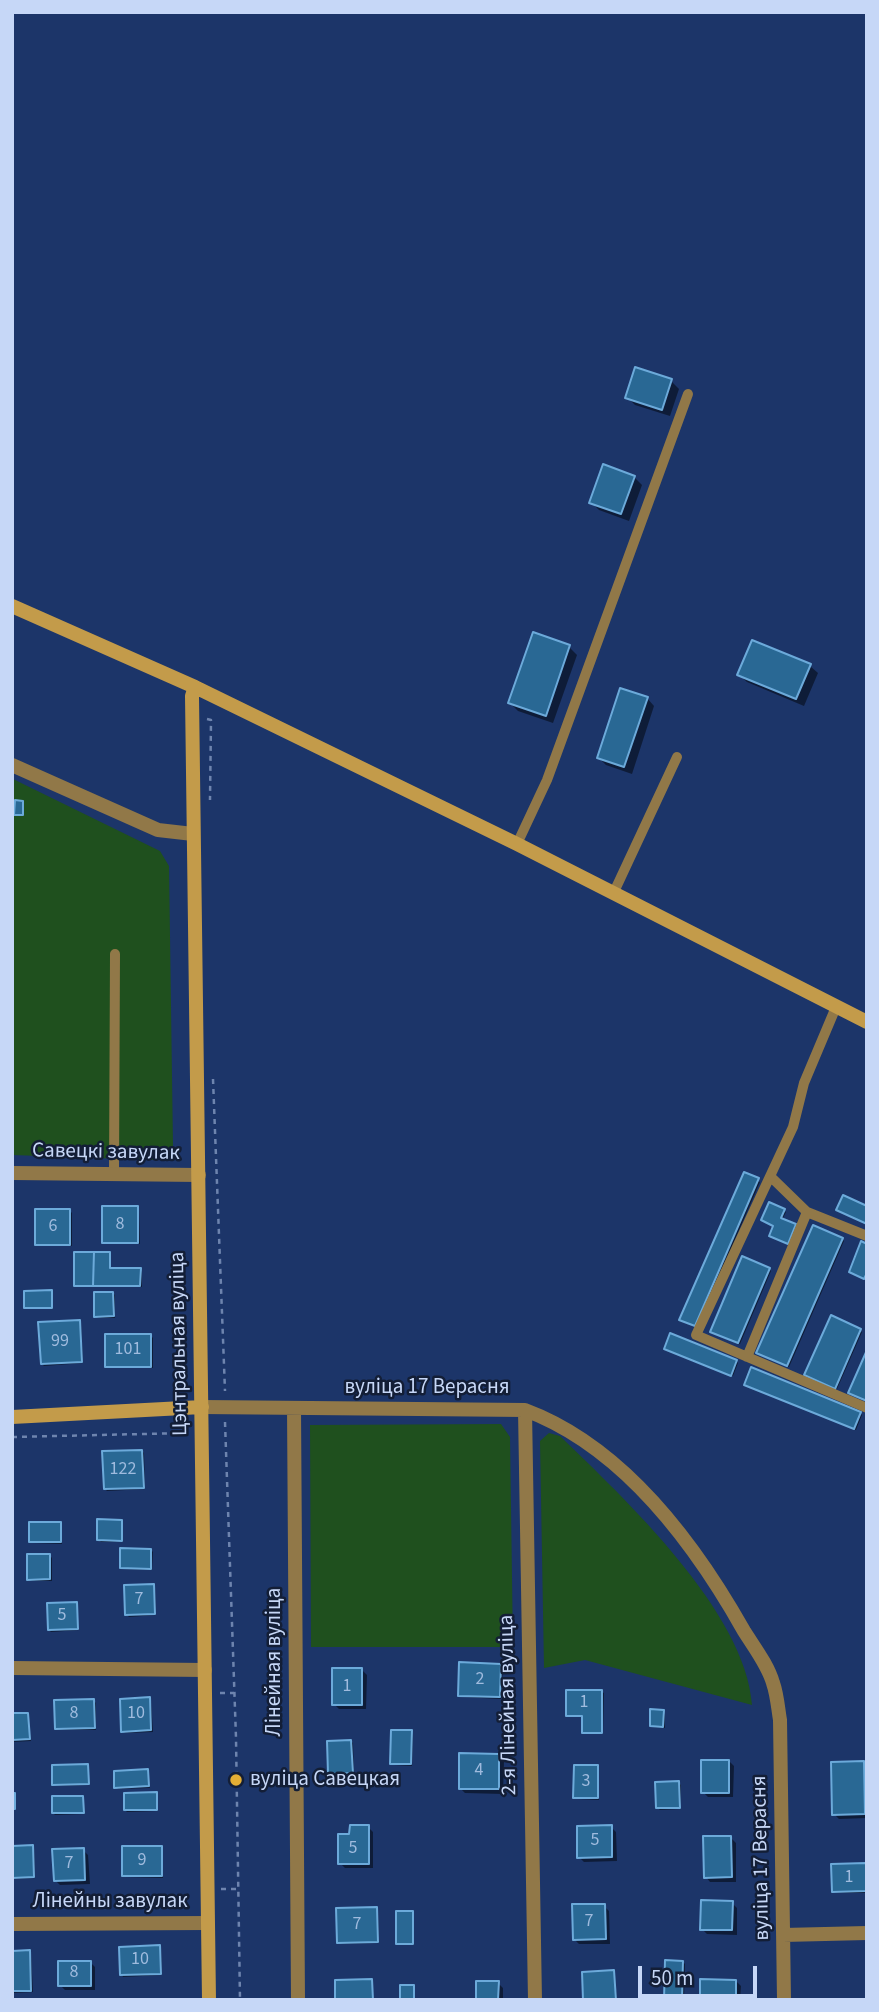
<!DOCTYPE html>
<html>
<head>
<meta charset="utf-8">
<style>
	body { margin:0 }
	#map { position:relative; width:879px; height:2012px; overflow:hidden; background:#1c3569; font-family:"Source Sans 3",sans-serif }
	canvas { display:block }
	.frame { position:absolute; inset:0; border:14px solid #c6d7f7; pointer-events:none }
	.scale { position:absolute; left:638px; top:1966px; width:119px; height:32px; box-sizing:border-box; border:4px solid #c6d7f7; border-top:0; padding-left:9px; font-size:21px; line-height:24px; white-space:nowrap; color:#c6d7f7; -webkit-text-stroke:5px #131e36; paint-order:stroke }
</style>
</head>
<body>
<div id="map">
<canvas width="879" height="2012"></canvas>
<div class="frame"></div>
<div class="scale">50 m</div>
</div>
<script>
const c = document.querySelector('canvas').getContext('2d');
c.lineJoin = 'round';
function fillPath(path, color) {
  c.fillStyle = color;
  c.fill(path, 'evenodd');
}
function stroke(path, color, width, dash) {
  c.strokeStyle = color;
  c.lineWidth = width;
  c.lineCap = dash ? 'butt' : 'round';
  c.setLineDash(dash || []);
  c.stroke(path);
}
function label(font, color, halo, rows, align = 'center') {
  c.font = font + ' "Source Sans 3",sans-serif';
  c.lineWidth = 5;
  c.setLineDash([]);
  c.textBaseline = 'middle';
  c.strokeStyle = halo;
  c.fillStyle = color;
  for (const [text, x, y, turn = 0] of rows) {
    c.save();
    c.translate(x, y);
    c.rotate((+turn || 0) * Math.PI / 180);
    c.textAlign = isNaN(turn) ? turn : align;
    if (halo) c.strokeText(text, 0, 0);
    c.fillText(text, 0, 0);
    c.restore();
  }
}
const green = new Path2D(`
	M13,779L160,851L169,866L173,1146L166,1157L155,1160L12,1155Z
	M501,1424L510,1437L513,1647H311L310,1425Z
	M549,1433L560,1436C624,1498 746,1612 752,1705L585,1660L544,1668L540,1441Z`);
const shadow = new Path2D(`
	M671,381L679,389L670,416L635,405L627,397Z
	M634,477L642,485L629,521L599,510L591,502Z
	M569,647L577,655L553,723L518,711L510,703Z
	M810,666L818,673L804,706L747,682L739,675Z
	M647,698L654,706L632,774L606,765L599,758Z
	M745,1174L760,1182L697,1327L683,1321Z
	M137,1208L139,1210L140,1244H106L104,1242Z
	M70,1211L72,1213V1246H39L37,1244Z
	M784,1211L786,1212L782,1220L797,1228L790,1245L771,1236Z
	M842,1239L844,1241L789,1367L760,1354Z
	M109,1254L111,1256V1270H140L142,1272V1287H78L76,1285Z
	M769,1269L771,1271L740,1344L714,1333Z
	M51,1292L53,1309H28L26,1307Z
	M113,1293L115,1295V1318H98L96,1316Z
	M832,1317L862,1332L837,1389L808,1376Z
	M79,1321L81,1323L83,1363L44,1366L42,1364Z
	M151,1336L153,1338V1368H108L106,1366Z
	M668,1350L736,1361L738,1363L733,1376Z
	M748,1386L860,1413L862,1415L856,1430Z
	M142,1451L144,1453L145,1489L107,1491L105,1489Z
	M121,1521L123,1523V1542H101L99,1540Z
	M60,1524L62,1526V1544L33,1543L31,1541Z
	M151,1550L153,1552L152,1570L124,1569L122,1567Z
	M50,1556L52,1558V1581H31L29,1579Z
	M153,1586L155,1588L156,1615L129,1617L127,1615Z
	M76,1603L79,1630L51,1632L49,1630Z
	M501,1665L503,1667L501,1699L462,1697L460,1695Z
	M362,1670L367,1675L366,1709H339L334,1704Z
	M602,1692L604,1693L603,1734H586L584,1732V1717L568,1715Z
	M149,1699L151,1701L153,1732L125,1733L123,1731Z
	M94,1701L96,1703V1730H58L56,1728Z
	M663,1712L665,1714V1728L653,1727L651,1725Z
	M28,1714L31,1741L12,1742V1715Z
	M411,1732L413,1734L412,1766L394,1765L392,1763Z
	M351,1741L353,1743L354,1774L332,1775L330,1773Z
	M499,1756L504,1761L503,1794L465,1793L460,1788Z
	M729,1761L734,1766L733,1797H708L703,1792Z
	M863,1763L867,1767V1818L839,1819L834,1814Z
	M87,1766L90,1785L56,1786L54,1784Z
	M597,1767L599,1769V1800L577,1799L575,1797Z
	M147,1771L150,1788L118,1789L116,1787Z
	M679,1783L681,1785V1809L660,1810L658,1808Z
	M156,1794L158,1811L127,1812L125,1810Z
	M83,1797L85,1814L55,1815L53,1813Z
	M368,1827L373,1832V1868H345L340,1863L351,1836Z
	M611,1827L616,1832L617,1861L584,1862L579,1857Z
	M731,1838L736,1843V1882H710L706,1877Z
	M12,1847H32L34,1849L35,1878L12,1879Z
	M161,1848L163,1850V1878L125,1877L123,1875Z
	M83,1850L88,1855L90,1884L60,1885L55,1880Z
	M865,1865L867,1867V1893H835L833,1891Z
	M732,1903L737,1908V1935L707,1934L702,1929Z
	M604,1906L609,1911L610,1944H579L574,1939Z
	M376,1909L378,1911L379,1943L341,1944L339,1942Z
	M412,1913L414,1915V1945H400L398,1943Z
	M159,1947L161,1949L162,1975L123,1977L122,1975Z
	M29,1952L31,1954L33,1992L12,1993V1953Z
	M90,1962L95,1967V1990H65L60,1985Z
	M683,1962L685,1964L684,2000H665Z
	M614,1971L617,2000H585Z
	M736,1981L741,1986L740,2000H702Z
	M498,1983L503,1988V2000H478Z`);
const building = new Path2D(`
	M635,367L672,379L662,410L625,398Z
	M603,464L635,476L621,514L589,503Z
	M533,632L570,645L546,716L508,703Z
	M752,640L811,664L796,699L737,675Z
	M620,688L648,697L624,767L597,758Z
	M15,800L23,801V815H14Z
	M744,1172L759,1178L695,1326L679,1320Z
	M843,1195L867,1206V1224L836,1210Z
	M769,1202L785,1209L781,1218L796,1224L788,1244L769,1236L773,1226L761,1220Z
	M102,1206H138V1243H102Z
	M35,1209H70V1245H35Z
	M813,1225L843,1238L787,1366L756,1353Z
	M861,1241L867,1244V1273L864,1279L849,1272Z
	M74,1252H94L93,1286H74Z
	M94,1252H110V1268H141L140,1286H93Z
	M742,1256L770,1268L738,1343L710,1332Z
	M52,1290V1308H24V1291Z
	M94,1292H113L114,1316L94,1317Z
	M831,1315L861,1329L835,1389L804,1375Z
	M80,1320L82,1362L41,1364L38,1322Z
	M670,1333L737,1360L731,1376L664,1349Z
	M105,1334H151V1367H105Z
	M867,1350V1401L848,1393Z
	M751,1367L861,1412L854,1429L744,1385Z
	M142,1450L144,1488L104,1489L102,1451Z
	M97,1519L122,1520V1541L97,1540Z
	M29,1522H61V1542H29Z
	M120,1548L151,1549V1569L120,1568Z
	M27,1554H50V1579L27,1580Z
	M154,1584L155,1614L125,1615L124,1585Z
	M77,1602L78,1629L48,1630L47,1603Z
	M459,1662L501,1664L500,1697L458,1696Z
	M332,1668H362V1705H332Z
	M566,1690H602V1733H582V1716H566Z
	M150,1697L151,1730L121,1732L120,1699Z
	M94,1699L95,1728L55,1729L54,1700Z
	M650,1709L664,1710L663,1727L650,1726Z
	M12,1713H28L30,1739L12,1740Z
	M391,1730H412L411,1764H390Z
	M351,1740L353,1773L328,1774L327,1741Z
	M459,1753L499,1754V1789H459Z
	M701,1760H729V1793H701Z
	M864,1761L865,1814L832,1815L831,1762Z
	M88,1764L89,1784L52,1785V1765Z
	M574,1765H598V1798H573Z
	M148,1769L149,1786L114,1788V1771Z
	M679,1781L680,1808H656L655,1782Z
	M157,1792V1810H124V1793Z
	M12,1793H15V1809H12Z
	M52,1796H83L84,1813H52Z
	M350,1825H369V1864H338V1834H349Z
	M612,1825V1857L577,1858V1826Z
	M703,1836H731L732,1877L704,1878Z
	M33,1845L34,1877L12,1878V1846Z
	M122,1846H162V1876H122Z
	M84,1848L85,1880L54,1881L52,1849Z
	M866,1863V1891L832,1892L831,1864Z
	M701,1900L733,1901L732,1930H700Z
	M572,1904H605L606,1939L573,1940Z
	M377,1907L378,1942L337,1943L336,1908Z
	M396,1911H413V1944H396Z
	M160,1945L161,1974L120,1975L119,1947Z
	M30,1950L31,1991H12V1951Z
	M665,1960L683,1961L682,2000H664Z
	M58,1961H91V1986H58Z
	M614,1970L616,2000H583L582,1972Z
	M372,1979L373,2000H335V1980Z
	M700,1979L736,1980V2000H700Z
	M476,1981H499L498,2000H476Z
	M400,1985H414V2000H400Z`);
const path = new Path2D(`
	M207,719L211,720L210,800
	M213,1079L225,1391
	M225,1422L236,1738L240,2000
	M12,1437L187,1433
	M220,1693H234
	M221,1889H238`);
const lane = new Path2D(`
	M517,844L547,780L688,394
	M614,892L677,757
	M836,1007L804,1083L793,1127L696,1335L867,1408
	M114,1174L115,954
	M807,1212L867,1236
	M747,1357L807,1212L771,1177`);
const street = new Path2D(`
	M12,765L158,830L193,834
	M12,1173L199,1175
	M202,1407L525,1410C622,1446 695,1544 744,1631C754,1647 768,1665 773,1683C777,1694 778,1708 780,1720L784,2000
	M294,1408L298,2000
	M525,1410L535,2000
	M12,1668L205,1670
	M12,1924L208,1923
	M783,1935L867,1933`);
const secondary = new Path2D(`
	M12,606L195,687L517,844L867,1022
	M195,687L192,696L209,2000
	M12,1417L202,1407`);
const markers = [
	[236,1780,7,"#e3ae35"]
];
const numberNames = [
	["8",120,1225],
	["6",53,1227],
	["99",60,1342],
	["101",128,1350],
	["122",123,1470],
	["7",139,1600],
	["5",62,1616],
	["2",480,1680],
	["1",347,1687],
	["1",584,1703],
	["8",74,1714],
	["10",136,1714],
	["4",479,1771],
	["3",586,1782],
	["5",595,1841],
	["5",353,1849],
	["9",142,1861],
	["7",69,1864],
	["1",849,1878],
	["7",589,1922],
	["7",357,1925],
	["10",140,1960],
	["8",74,1973]
];
const streetNames = [
	["Савецкі завулак",106,1153,1],
	["Цэнтральная вуліца",180,1344,-91],
	["вуліца 17 Верасня",427,1388],
	["Лінейная вуліца",275,1662,-90],
	["2-я Лінейная вуліца",509,1705,-91],
	["вуліца 17 Верасня",762,1858,-91],
	["Лінейны завулак",110,1902]
];
const poiNames = [
	["вуліца Савецкая",250,1780]
];
fillPath(green, '#1f501e');
fillPath(shadow, '#0007');
fillPath(building, '#296894');
stroke(building, '#6caada', 2);
stroke(path, '#6e84ae', 2.5, [5, 5]);
stroke(lane, '#917848', 10);
stroke(street, '#917848', 14);
stroke(secondary, '#c39b4a', 14);
for (const [x, y, r, color] of markers) {
  const dot = new Path2D();
  dot.arc(x, y, r, 0, 2 * Math.PI);
  c.fillStyle = color;
  c.fill(dot);
  stroke(dot, '#131e36', 2.5);
}
label('18px', '#9fbbde', null, numberNames);
label('21px', '#c6d7f7', '#131e36', streetNames);
label('21px', '#c6d7f7', '#131e36', poiNames, 'left');
</script>
</body>
</html>
